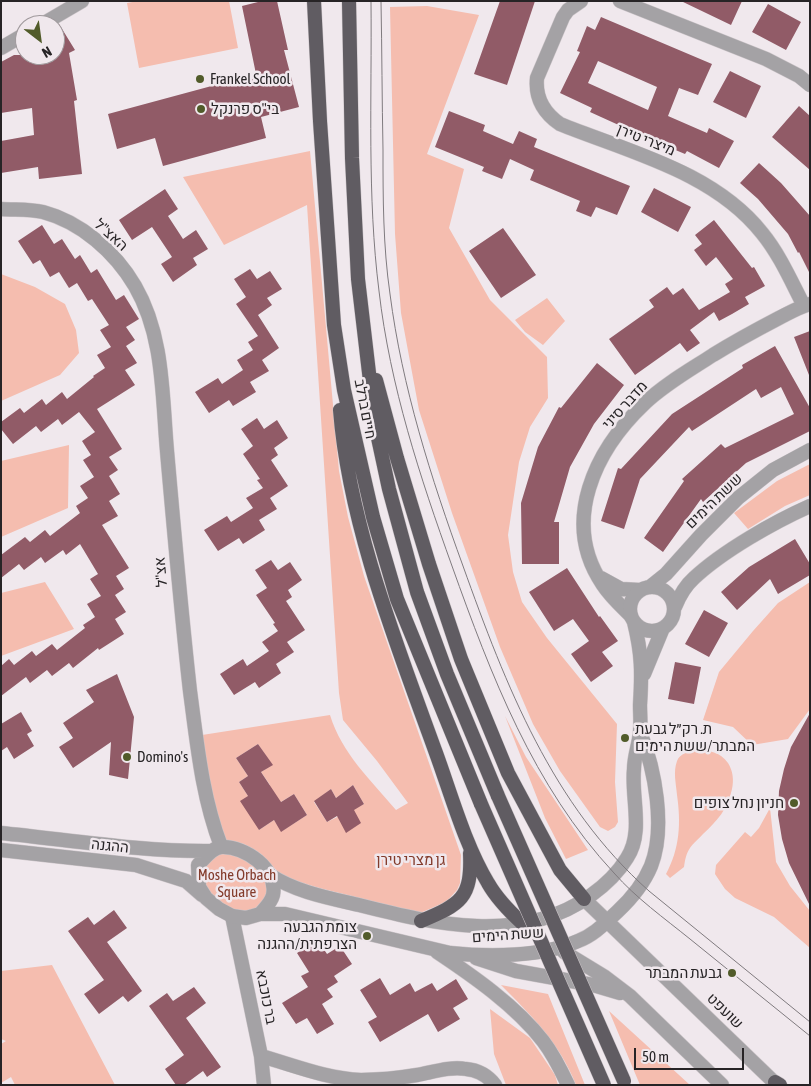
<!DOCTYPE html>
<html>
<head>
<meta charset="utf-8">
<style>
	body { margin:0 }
	#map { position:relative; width:811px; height:1086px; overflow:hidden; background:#f0e8ed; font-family:"Asap Condensed",sans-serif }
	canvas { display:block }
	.frame { position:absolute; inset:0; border:2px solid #272426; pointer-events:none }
	.north { position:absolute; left:15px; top:15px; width:50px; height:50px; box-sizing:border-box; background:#f0e8ed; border:1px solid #a09a9d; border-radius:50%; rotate:150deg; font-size:14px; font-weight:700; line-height:20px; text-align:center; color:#272426 }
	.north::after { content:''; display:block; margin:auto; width:18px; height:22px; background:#515b2a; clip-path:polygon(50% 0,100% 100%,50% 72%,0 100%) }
	.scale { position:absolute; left:634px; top:1048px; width:110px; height:22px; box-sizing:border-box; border:2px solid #272426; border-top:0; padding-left:6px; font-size:15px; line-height:18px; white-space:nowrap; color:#272426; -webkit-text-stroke:4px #f0e8ed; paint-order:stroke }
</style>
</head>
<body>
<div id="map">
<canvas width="811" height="1086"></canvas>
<div class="frame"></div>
<div class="north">N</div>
<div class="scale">50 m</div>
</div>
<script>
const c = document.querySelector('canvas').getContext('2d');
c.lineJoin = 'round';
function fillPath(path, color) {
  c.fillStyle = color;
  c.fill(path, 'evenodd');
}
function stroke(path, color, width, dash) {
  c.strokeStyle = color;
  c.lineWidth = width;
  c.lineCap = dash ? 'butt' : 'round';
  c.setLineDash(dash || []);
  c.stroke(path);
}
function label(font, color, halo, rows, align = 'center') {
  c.font = font + ' "Asap Condensed",Heebo,sans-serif';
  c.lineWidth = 5;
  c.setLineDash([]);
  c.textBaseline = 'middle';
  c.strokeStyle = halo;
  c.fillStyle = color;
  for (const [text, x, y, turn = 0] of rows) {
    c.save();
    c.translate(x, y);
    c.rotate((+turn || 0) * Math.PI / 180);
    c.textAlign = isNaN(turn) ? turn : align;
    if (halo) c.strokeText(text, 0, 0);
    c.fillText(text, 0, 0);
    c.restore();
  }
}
const green = new Path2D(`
	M138,1H229L238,48L139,68L127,3Z
	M427,6L479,15L427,154L464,169L449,228L490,300L547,357L548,398L530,427L519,462L508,535L513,572L522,602L547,638L617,724L615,782L618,822L615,827L608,831L600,827L560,771L533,724L500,647L452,513L419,410L401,313L395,234L390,7Z
	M310,151L339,471L348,517L364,576L461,855L460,883L457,890L446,902L420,913L319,888L283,877L261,854L244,844L224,840L215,812L202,735L330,715C342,754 371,780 396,810L408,803L377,761L343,720L339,693L307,205L224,245L183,177ZM258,744L272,765L261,772L270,785L263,790L274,806L294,794L307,815L282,831L274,820L259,830L248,796L239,782L248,776L236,758ZM353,785L364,804L327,822L314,802L331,789L336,798Z
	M1,274L35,287L65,304L76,330L79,353L60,375L1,401Z
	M547,298L565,321L543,345L525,332L515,320Z
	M69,445L68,508L1,537V461Z
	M810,464V495L785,506L748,529L734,513L777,481Z
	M45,582L74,629L1,656V593Z
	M810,582V709L788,739L752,745L733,727L703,720L719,672L753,631L778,603Z
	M505,716L526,757L588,850L566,859L545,818Z
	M697,750C709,750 720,752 728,763C733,771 734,780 732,789C728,809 717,821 703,834C699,839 693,843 690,848C686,854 685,860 684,867L670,878L666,874C680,848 681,823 677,795C676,783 673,772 677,761C680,753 689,752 697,750Z
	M770,808L776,862L790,886L810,911V948L774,917L735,898L725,889L715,874L716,865L745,832L751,837L759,828Z
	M241,850L273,882L260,914L232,916L199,887L205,857L212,851Z
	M52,965L115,1085H15L11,1077L1,1083V1044L6,1041L1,1039V971Z
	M501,985L548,994L585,1085H576C561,1045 530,1014 501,985Z
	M490,1009L530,1038L555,1075L558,1085H506L494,1054Z
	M609,1011L690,1085H640Z`);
const building = new Path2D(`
	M262,1H277L288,50H284L299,107L261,117L266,138L163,166L155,138L117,149L108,114L256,74L242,6Z
	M500,1H535L507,85L474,74Z
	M681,1H742L731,25Z
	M768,4L801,22L786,50L752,32Z
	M601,17L712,64L698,95L679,88L668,116L707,133L709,128L734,141L719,168L687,151L685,154L623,128V127L590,112L592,108L560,93L580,52L577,51L587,26L595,30ZM598,61L657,87L648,110L588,83Z
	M59,24L75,50L69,53L77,100L74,101L82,174L39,179L38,167L1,173V141L34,135L32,108L1,113V62L14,55H55V27Z
	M730,71L761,86L746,118L713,102Z
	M799,106L810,116V170L772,137Z
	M449,111L485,125L483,131L513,144L519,131L537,139L534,147L630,186L617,215L596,207L591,217L576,211L580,201L530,180L534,170L510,159L502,179L482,171L484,167L435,147Z
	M759,163L781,183L810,216V274L799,252L798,253L788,234L758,199L740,183Z
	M654,188L691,207L678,232L641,212Z
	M165,189L178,209L168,216L183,239L196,230L208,249L193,258L197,265L173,282L161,264L172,257L152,227L132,240L119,220Z
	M714,220L752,268L754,267L765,286L745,297L749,304L732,314L719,321L714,312L690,330L700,343L687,352L680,343L635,375L609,339L654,307L649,300L667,287L673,295L683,288L699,310L730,292L725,284L733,279L716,257L706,266L694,250L702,244L695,235Z
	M42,225L54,244L62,239L75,259L80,255L91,273L97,269L116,300L124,295L139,319L126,327L135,340L126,346L137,363L125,370L135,385L97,409L122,449L109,457L118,470L109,476L120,494L109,501L118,516L102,525L129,568L116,576L124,589L115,595L126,612L115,619L124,634L99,650L98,648L73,668L69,663L52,676L47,670L30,683L26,677L1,696V666L9,659L14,665L32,651L36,656L52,644L57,650L85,628L83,625L95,617L87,604L101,596L90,579L98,574L80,544L66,555L63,550L45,563L41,557L24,570L19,564L1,578V555L25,537L30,542L45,530L50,536L80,513L76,506L88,498L80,486L94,477L83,460L91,455L82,441L95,432L79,412L62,425L58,419L41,432L36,426L13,444L1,429V422L20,408L24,413L42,399L46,405L62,392L67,399L94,377L93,376L105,368L97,355L111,347L100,330L109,325L92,299L88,301L77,283L69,288L59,272L50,277L40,260L33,264L18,241Z
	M503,228L536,275L501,298L469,251Z
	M250,269L257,279L270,271L282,289L267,298L272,305L258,315L279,348L262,360L269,371L250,382L256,392L233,406L229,400L209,413L195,392L218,378L222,384L243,370L237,360L253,350L248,342L258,336L236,304L246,297L234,279Z
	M810,331V374L809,375L794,337Z
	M775,346L810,408V431L746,463L703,502L701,499L663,552L644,538L684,481L682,479L721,444L725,448L794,414L781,387L761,398L756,389L692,431L689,427L640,479L624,529L601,521L618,468L621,469L672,414L743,368L742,365Z
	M597,363L624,385L594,424L570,467L554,522H559V564H522L521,503L538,447L559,407L561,408Z
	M257,418L264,429L277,420L288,438L274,448L278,455L271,460L288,486L270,498L277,509L259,520L265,530L243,544L239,538L218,551L204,530L227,516L231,522L253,508L246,498L263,488L257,480L260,479L243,454L253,446L241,429Z
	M795,539L810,564V575L778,594L770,579L737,610L721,592L749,567Z
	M271,560L278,570L290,562L302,580L288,590L292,597L286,601L305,630L287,642L294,652L276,664L281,673L259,688L255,682L234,695L220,674L243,659L247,666L269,651L262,642L278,631L273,624L275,623L256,595L267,588L255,570Z
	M567,568L599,617L600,616L618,641L602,652L613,666L591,682L571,654L589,641L573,619L554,631L529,592Z
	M704,610L728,623L709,657L685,644Z
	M675,662L701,667L694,704L668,699Z
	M117,674L134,717L128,779L109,775L111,742L73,768L59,747L73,738L63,723L94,702L86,690Z
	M21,712L32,731L27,734L34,746L14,759L7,747L1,751V724Z
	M810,713V906L789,863L782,839L778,815L779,791L784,769L791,747Z
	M258,744L273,765L261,772L281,802L294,794L307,815L281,832L274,820L259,830L240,801L248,796L239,782L248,776L236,758Z
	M353,785L364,804L354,810L361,823L346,833L337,816L327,822L314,801L331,789L336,798Z
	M114,910L127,928L107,942L142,991L128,1002L123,996L99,1014L84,994L104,980L68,931L88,917L94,925Z
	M318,940L327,954L340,946L352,964L334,976L338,982L327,989L333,997L322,1004L334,1024L317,1034L307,1018L296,1024L282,1003L308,987L301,976L309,972L297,953Z
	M380,978L390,995L410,983L415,992L432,983L437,991L456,979L468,999L453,1008L460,1019L438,1032L428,1014L380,1042L368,1022L377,1017L360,990Z
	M194,987L206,1003L186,1018L221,1067L207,1077L203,1071L184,1085H176L165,1069L184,1055L149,1006L167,993L173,1001Z`);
const minor = new Path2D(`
	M581,1L568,10L563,17L537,78C535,98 544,113 560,124C629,152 714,172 762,233C780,255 791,281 804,306
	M620,1L766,59L799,76L810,85
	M41,25L82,1
	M1,48L25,34
	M1,209C15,210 30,209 43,212C81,222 115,252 135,286C164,336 162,395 167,451C174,531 181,611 190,691C197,743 202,797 221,846
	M601,578L621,589L640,590
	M631,616C621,606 610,596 603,585C560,522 595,450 645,403C665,384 690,370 713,355C734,342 756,330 779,318C789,313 799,307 810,304
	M232,916L261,1056L264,1085
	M261,1056C293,1065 327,1079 361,1080C380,1080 399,1078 417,1075C433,1072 451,1066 466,1069C478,1070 488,1076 495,1085`);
const tertiary = new Path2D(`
	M651,586L666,574L701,535L738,498L773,470L810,450
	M630 609a22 22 0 1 1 44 0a22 22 0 1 1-44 0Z
	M675,607C679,597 685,586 694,578C723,551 774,522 810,506
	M644,674L663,628
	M1,833C71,840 142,852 212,851
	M1,850L136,865L186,881L202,895
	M270,875C296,892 329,898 359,905C434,924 521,945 590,896C604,886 618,873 627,858C644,832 631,798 634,769C634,756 639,744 640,732C641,723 640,714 640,705C642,673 642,654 634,622
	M584,899L777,1085
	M260,914C265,908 271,903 273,895C278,869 245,846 222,847C212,847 204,859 198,865L199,887L206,898L219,909L232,916L246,918L260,914H285L450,953C489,957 542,957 578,941C594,935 605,923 617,912C631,899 644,883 651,866C666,828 655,769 640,732
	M437,952C473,976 516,1006 543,1041C553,1054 561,1070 568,1085
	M564,952L605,977L630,996L722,1085
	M476,958L516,971L593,985L620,993`);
const trunk = new Path2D(`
	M314,1L320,121L334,325L344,390L373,517L397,599L481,804
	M349,1L352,158L358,279L375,424L389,489L417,592L447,674L498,796
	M376,380L397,458L429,564L461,659L508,773L560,870L584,899
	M340,410C349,525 397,645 436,753C451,794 465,845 488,883C497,899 509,911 522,923
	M421,921C461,904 472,898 470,853
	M775,1082L780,1085`);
const tram = new Path2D(`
	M371,1C372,98 367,196 379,291C390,386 420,477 452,566C491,675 533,786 614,873C636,898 664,918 690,939C730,971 770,1004 810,1036
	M381,1C382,51 382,100 383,150C383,198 383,246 390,294C402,387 431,478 463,566C506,686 552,805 649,891L810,1022`);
const trunkBridge = new Path2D(`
	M498,796L624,1081
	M481,804L604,1085`);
const markers = [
	[200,79,5,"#515b2a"],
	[201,109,5,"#515b2a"],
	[625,738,5,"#515b2a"],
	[127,757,5,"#515b2a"],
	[794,803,5,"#515b2a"],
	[367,936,5,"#515b2a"],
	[732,973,5,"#515b2a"]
];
const poiNames = [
	["Frankel School",210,79],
	["בי\"ס פרנקל",211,109],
	["ת. רק״ל גבעת",635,729],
	["המבתר/ששת הימים",635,746],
	["Domino's",137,757],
	["חניון נחל צופים",784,803,"right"],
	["צומת הגבעה",357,927,"right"],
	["הצרפתית/ההגנה",357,944,"right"],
	["גבעת המבתר",722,973,"right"]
];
const streetNames = [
	["מיצרי טירן",646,140,22],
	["האצ\"ל",111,235,42],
	["מדבר סיני",625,405,-48],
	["חיים ברלב",365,409,79],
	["ששת הימים",714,501,-44],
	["אצ\"ל",161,572,-95],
	["ההגנה",110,846,6],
	["ששת הימים",508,935,-4],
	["בר כוכבא",266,997,79],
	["שועפט",725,1011,44]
];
const parkNames = [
	["גן מצרי טירן",411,860],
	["Moshe Orbach",237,875],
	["Square",237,892]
];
fillPath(green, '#f5bdaf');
fillPath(building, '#915b67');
stroke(minor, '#ccc5c9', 15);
stroke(tertiary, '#ccc5c9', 15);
stroke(trunk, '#ccc5c9', 15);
stroke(minor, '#a4a2a5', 14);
stroke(tertiary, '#a4a2a5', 14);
stroke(trunk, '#605c62', 14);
stroke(tram, '#7f7a7e', 1);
stroke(trunkBridge, '#ccc5c9', 15, []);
stroke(trunkBridge, '#605c62', 14);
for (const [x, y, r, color] of markers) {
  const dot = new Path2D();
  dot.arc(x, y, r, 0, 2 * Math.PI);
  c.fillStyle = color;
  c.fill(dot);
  stroke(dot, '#f0e8ed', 2);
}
label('15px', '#272426', '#f0e8ed', poiNames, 'left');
label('15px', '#272426', '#f0e8ed', streetNames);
label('15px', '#833b2b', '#f0e8ed', parkNames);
</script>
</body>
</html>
